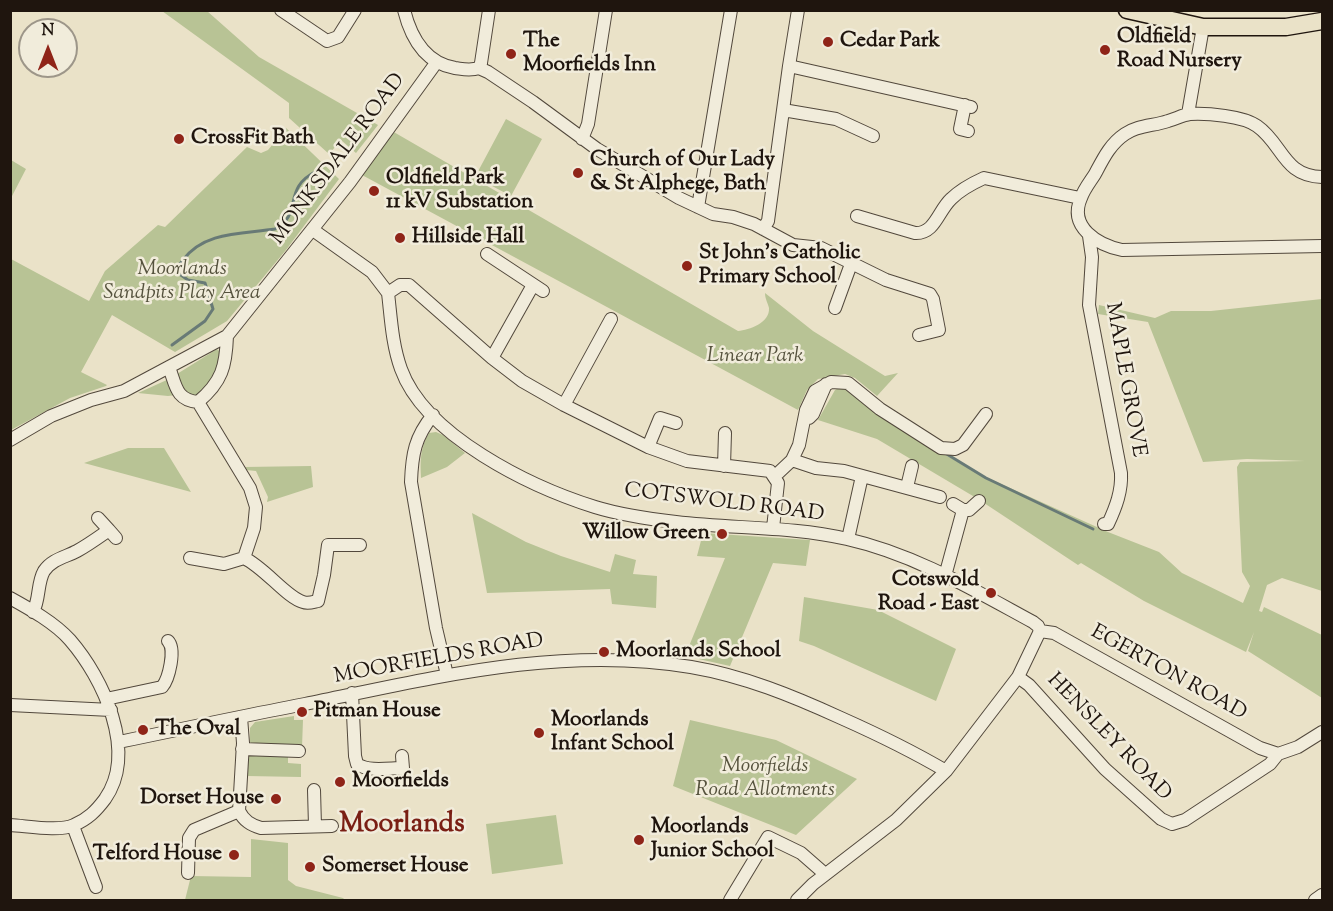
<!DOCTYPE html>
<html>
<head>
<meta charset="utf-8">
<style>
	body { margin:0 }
	#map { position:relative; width:1333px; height:911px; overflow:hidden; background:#eae2c8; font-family:"Sorts Mill Goudy",serif }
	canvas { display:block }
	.frame { position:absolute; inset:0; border:12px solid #1f150e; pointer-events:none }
	.north { position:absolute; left:18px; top:18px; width:60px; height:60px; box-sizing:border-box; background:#f1ecdb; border:2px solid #9d9689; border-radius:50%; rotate:0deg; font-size:16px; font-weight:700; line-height:24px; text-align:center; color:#1f150e }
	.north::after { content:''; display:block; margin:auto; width:21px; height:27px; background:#8f2418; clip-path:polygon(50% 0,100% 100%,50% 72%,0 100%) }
</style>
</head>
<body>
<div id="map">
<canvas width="1333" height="911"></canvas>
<div class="frame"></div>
<div class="north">N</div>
</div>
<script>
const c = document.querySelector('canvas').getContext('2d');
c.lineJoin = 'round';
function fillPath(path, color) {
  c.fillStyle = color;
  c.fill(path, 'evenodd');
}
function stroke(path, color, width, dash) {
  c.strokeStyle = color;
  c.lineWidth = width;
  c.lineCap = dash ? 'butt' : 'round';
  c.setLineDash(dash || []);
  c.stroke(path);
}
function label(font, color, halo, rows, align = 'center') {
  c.font = font + ' "Sorts Mill Goudy",serif';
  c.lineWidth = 5;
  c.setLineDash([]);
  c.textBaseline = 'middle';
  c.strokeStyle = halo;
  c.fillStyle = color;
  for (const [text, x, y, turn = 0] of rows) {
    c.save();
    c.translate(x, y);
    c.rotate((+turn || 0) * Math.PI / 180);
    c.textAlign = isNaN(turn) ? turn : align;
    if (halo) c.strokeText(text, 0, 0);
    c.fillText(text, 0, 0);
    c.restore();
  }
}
const green = new Path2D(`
	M162,11H207L259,57L378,125L356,153L341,140L329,154L289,118V103Z
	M506,119L542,139L511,196L475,177Z
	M286,128L339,179L286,250L227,321L175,352L112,315L81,372L107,385L106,386L70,398L11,430V259L89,301L105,271L158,225L165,227L247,147L261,153L268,150Z
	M392,131L738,331C749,330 770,323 769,308C768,303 765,299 765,293L813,331L885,376L898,373L877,396L855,378L845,374L818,379L807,390L798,410L362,175Z
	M11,160L26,169L11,198Z
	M1322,299V591L1282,578L1267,585L1259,611L1262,612L1264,607L1322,635V698L1248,651L1254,632L1246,652L1144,601L1081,563L1078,565L978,499L877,439L818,420L835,390L846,384L905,432L979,474L1108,532L1159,552L1182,573L1243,603L1250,586L1242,572L1237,467L1240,462L1305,461L1247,459L1203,462L1148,322L1098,314L1099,305L1155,318L1171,311H1211Z
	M217,349L221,353L222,358L210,387L200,396L185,394L168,396L138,393L169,379Z
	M436,432L443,435L465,453L447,467L421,478C420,462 420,448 429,433Z
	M128,448H164L191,492L84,463Z
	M311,466L313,487L267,502L268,497L256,471L246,470L245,467Z
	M472,513L526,542L561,556L610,572L615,554L636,560L633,574L657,576L656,608L612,604L610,589L487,593Z
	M703,533L810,540L806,566L773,563L730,666L685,656L725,558L697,556Z
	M804,597L878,610L956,649L936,701L814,646L799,641Z
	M294,716V720H303L302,747L253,745L250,742V728L255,722Z
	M690,720L776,740L857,779L796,835L673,786Z
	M254,755L288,756V763L301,764V777L247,776V760L249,756Z
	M556,815L563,864L492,874L486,824Z
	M251,839L288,843V880L296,886L343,898L345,900H185L191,876L251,877Z`);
const stream = new Path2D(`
	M172,345L205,321L213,309L205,283L188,280L178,273C177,267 179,265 183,260C204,231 243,234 275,229C304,214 281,188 317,171
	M945,453L986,478L1093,529`);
const minor = new Path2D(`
	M281,10L327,41L338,37L355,10
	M404,10C411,38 425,63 455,68C463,69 470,71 479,68
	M789,66L971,107
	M479,68L488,72L533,102L597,149L679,198L713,214L733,217L754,224L793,245L821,248L886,280L930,294L933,299L939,330L919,335
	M479,68L481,63L489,10
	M965,105L960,129L968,131
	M783,110L836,119L873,136
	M1188,114L1203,27
	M582,139L588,124L606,10
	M1322,177C1283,176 1283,144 1257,126C1243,116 1207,113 1190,114C1182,115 1176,119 1168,121C1154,126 1138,125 1125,134C1110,144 1103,159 1095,174C1090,182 1084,189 1081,198C1068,227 1098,245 1122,250L1322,246
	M698,207L731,10
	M857,216L915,233C935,234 938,211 951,199C959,191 973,183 984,178L1080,198
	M763,229L768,221L789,66L798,10
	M313,230L372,272L388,293
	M1089,236L1092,257L1089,305L1121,473C1122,491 1116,507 1108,524H1104
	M487,254L543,291
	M388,293C391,318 392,344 401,369C425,436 531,487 595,507C621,515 649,519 676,522C733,529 791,526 847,539C914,554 974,590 1033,622L1038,626L1040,631
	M388,293L400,285H409L492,358L522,381L564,405L648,447L687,461L770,471L778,483L773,528
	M835,308L851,264
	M492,358L533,285
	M169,367C176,386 176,400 198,402C222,382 226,366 227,336
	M198,402L250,488L256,507L254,528L244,558C264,567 287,598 303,602C308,604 313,602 318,601L324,575L328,545H360
	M564,405L611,319
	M433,415C415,437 412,454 411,482L436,628L447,675
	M809,418L813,414L826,384
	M10,440L51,416L91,400L124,391L227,336L350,182L436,63
	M648,447L660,418L676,423
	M792,460L816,468L844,471L940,497
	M724,466L725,433
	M775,476L792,460L799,445L806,410L815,391L831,382L848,383L880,409L941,448L955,449L963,445L986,414
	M907,487L912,466
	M953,504L963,510H969L979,501
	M98,518L109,530
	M848,539L862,476
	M190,558L224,564L244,558
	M945,576L963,510
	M10,598C30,609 55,623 70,640C103,678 138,752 105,799C96,811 88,819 74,825C59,832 28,826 10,825
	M33,612C40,599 37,583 44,571C52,559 66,557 77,551C88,545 99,537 109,530L116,538
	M1040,631L1054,633L1260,748L1278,754
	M1018,677L1029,685L1105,769L1161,819L1172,824L1185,820L1270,764L1278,754L1298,747L1322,732
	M352,693L355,756L357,764C369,772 389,768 403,768L402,756
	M106,699L162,687C169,679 176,649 168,641
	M10,705L111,710
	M241,717L243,743L239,811C244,821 251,825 261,828L332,826
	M119,742C181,729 243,716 305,704C433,678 560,645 691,667C744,676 793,696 841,718C877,734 912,751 946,771
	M242,749L299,751
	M314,790L315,826
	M73,826L96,887
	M188,873L189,838L194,830L239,811
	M730,900L768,837L801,853L825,874
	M797,900L813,884L896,820L946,771L1018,677L1040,631
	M1315,900L1322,895`);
const major = new Path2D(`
	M1127,10L1203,27H1286L1322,21`);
const markers = [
	[828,42,6,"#8f2418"],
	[1105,50,6,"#8f2418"],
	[511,54,6,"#8f2418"],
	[179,139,6,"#8f2418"],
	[578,173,6,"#8f2418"],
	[374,191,6,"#8f2418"],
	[400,238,6,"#8f2418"],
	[687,266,6,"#8f2418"],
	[722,534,6,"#8f2418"],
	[991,593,6,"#8f2418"],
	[604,652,6,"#8f2418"],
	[302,712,6,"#8f2418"],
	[143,730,6,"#8f2418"],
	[539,733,6,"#8f2418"],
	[340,782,6,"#8f2418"],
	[276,799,6,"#8f2418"],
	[639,840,6,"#8f2418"],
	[234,855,6,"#8f2418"],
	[310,867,6,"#8f2418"]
];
const poiNames = [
	["Oldfield",1117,38],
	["Road Nursery",1117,62],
	["The",523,42],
	["Moorfields Inn",523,66],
	["Cedar Park",840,42],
	["CrossFit Bath",191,139],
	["Church of Our Lady",590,161],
	["& St Alphege, Bath",590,185],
	["Oldfield Park",386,179],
	["11 kV Substation",386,203],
	["Hillside Hall",412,238],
	["St John's Catholic",699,254],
	["Primary School",699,278],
	["Willow Green",710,534,"right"],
	["Cotswold",979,581,"right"],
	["Road - East",979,605,"right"],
	["Moorlands School",616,652],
	["Pitman House",314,712],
	["Moorlands",551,721],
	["Infant School",551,745],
	["The Oval",155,730],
	["Moorfields",352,782],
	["Dorset House",264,799,"right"],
	["Moorlands",651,828],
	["Junior School",651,852],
	["Telford House",222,855,"right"],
	["Somerset House",322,867]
];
const streetNames = [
	["MONKSDALE ROAD",339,160,-53],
	["MAPLE GROVE",1124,380,80],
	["COTSWOLD ROAD",724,504,7],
	["MOORFIELDS ROAD",439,660,-10],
	["EGERTON ROAD",1168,674,29],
	["HENSLEY ROAD",1108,738,46]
];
const parkNames = [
	["Moorlands",182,270],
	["Sandpits Play Area",182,294],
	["Linear Park",755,357],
	["Moorfields",765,767],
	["Road Allotments",765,791]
];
const districtNames = [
	["Moorlands",402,826]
];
fillPath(green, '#b8c395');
stroke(stream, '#687a76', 3);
stroke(minor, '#52483c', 14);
stroke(major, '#1f150e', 19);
stroke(minor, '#f1ecdb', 12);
stroke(major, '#eae2c8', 16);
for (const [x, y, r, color] of markers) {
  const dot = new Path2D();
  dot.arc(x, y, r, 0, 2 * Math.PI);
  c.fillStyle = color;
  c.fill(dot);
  stroke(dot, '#f1ecdb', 2);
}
label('bold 21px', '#1f150e', '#f1ecdb', poiNames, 'left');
label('21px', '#1f150e', '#f1ecdb', streetNames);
label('italic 21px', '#55523d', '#f1ecdb', parkNames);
label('bold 27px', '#7a1f14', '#f1ecdb', districtNames);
</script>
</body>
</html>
